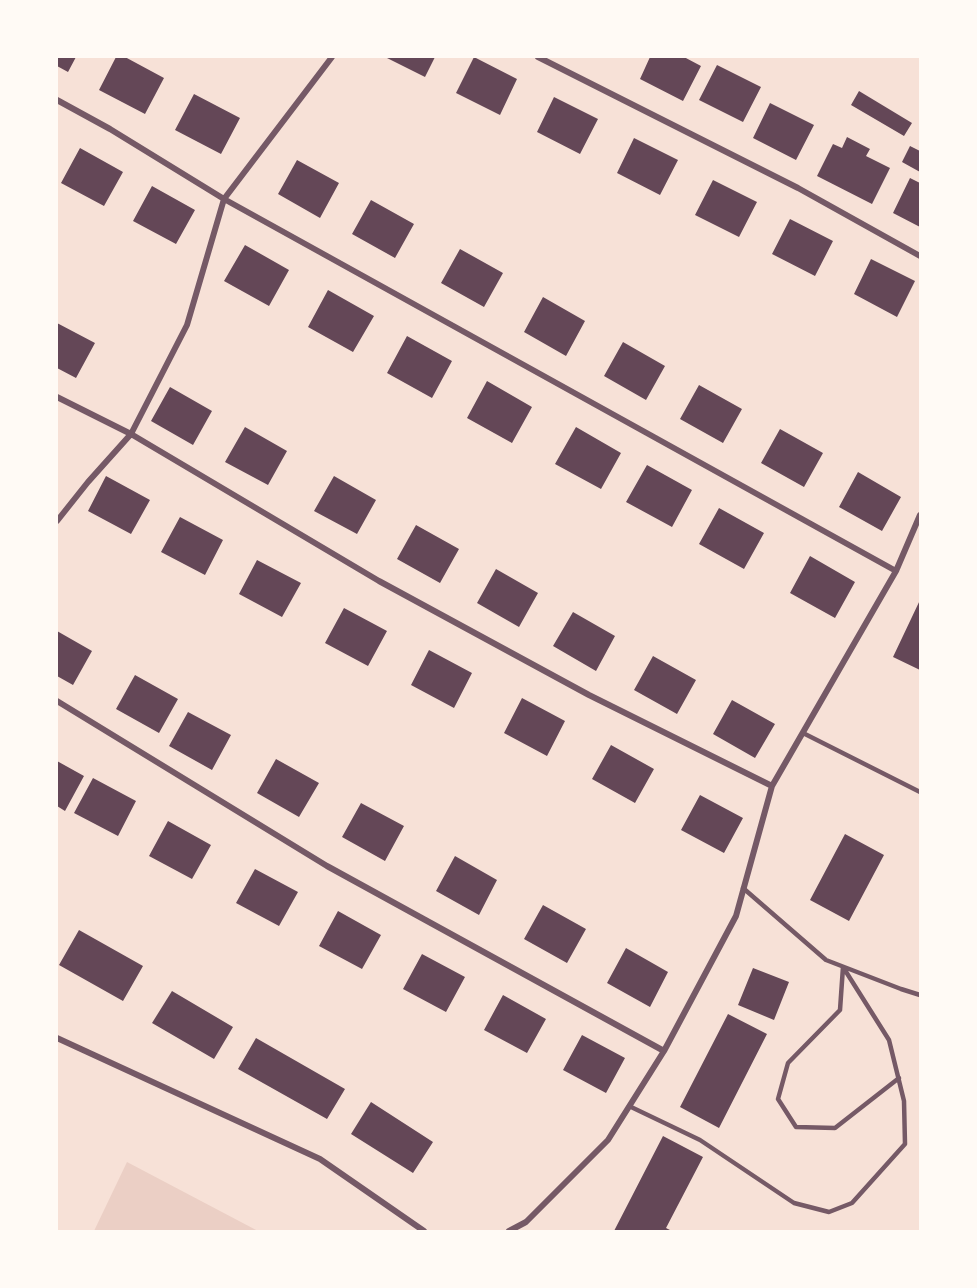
<!DOCTYPE html>
<html>
<head>
<meta charset="utf-8">
<style>
	body { margin:0 }
	#map { position:relative; width:977px; height:1288px; overflow:hidden; background:#f7e1d7; font-family:Commissioner,sans-serif }
	canvas { display:block }
	.frame { position:absolute; inset:0; border:58px solid #fffaf5; pointer-events:none }
</style>
</head>
<body>
<div id="map">
<canvas width="977" height="1288"></canvas>
<div class="frame"></div>
</div>
<script>
const c = document.querySelector('canvas').getContext('2d');
c.lineJoin = 'round';
function fillPath(path, color) {
  c.fillStyle = color;
  c.fill(path, 'evenodd');
}
function stroke(path, color, width, dash) {
  c.strokeStyle = color;
  c.lineWidth = width;
  c.lineCap = dash ? 'butt' : 'round';
  c.setLineDash(dash || []);
  c.stroke(path);
}
const green = new Path2D(`
	M127,1162L258,1231H94Z`);
const building = new Path2D(`
	M57,57H76L68,72L57,66Z
	M116,57H125L164,78L145,114L99,90Z
	M385,57H435L425,77Z
	M474,57L517,79L500,115L456,93Z
	M650,57H684L701,66L683,101L640,79Z
	M717,65L761,87L743,122L699,100Z
	M859,91L912,123L904,136L851,105Z
	M194,94L240,118L221,154L175,130Z
	M554,97L598,119L580,154L537,132Z
	M770,103L814,125L796,160L753,138Z
	M847,137L870,149L866,156L890,168L872,204L817,176L833,144L842,148Z
	M634,138L678,160L660,195L617,173Z
	M910,146L920,151V172L902,162Z
	M80,148L123,172L104,206L61,183Z
	M297,160L339,183L320,218L278,194Z
	M910,178L920,183V227L893,213Z
	M713,180L757,202L739,237L695,215Z
	M152,186L195,210L176,244L133,221Z
	M371,200L414,224L395,258L352,234Z
	M790,219L833,241L815,276L772,254Z
	M245,245L289,270L269,306L224,281Z
	M460,249L503,273L484,307L441,283Z
	M871,259L915,281L897,317L854,294Z
	M328,290L374,316L353,352L308,327Z
	M543,297L585,321L566,356L524,332Z
	M57,323L95,343L76,378L57,368Z
	M407,336L452,361L432,398L387,373Z
	M623,342L665,366L646,400L604,376Z
	M487,381L532,407L512,443L467,418Z
	M699,385L742,409L723,443L680,419Z
	M170,387L212,411L193,445L151,421Z
	M245,427L287,451L268,485L225,462Z
	M576,427L621,453L601,489L555,464Z
	M780,429L823,453L804,487L761,463Z
	M647,465L692,490L672,527L626,502Z
	M858,472L901,497L882,531L839,507Z
	M106,476L150,500L131,534L88,511Z
	M334,476L376,500L357,534L314,511Z
	M719,508L764,533L744,569L699,544Z
	M180,517L223,540L205,575L161,552Z
	M416,525L459,549L440,583L397,559Z
	M810,556L855,582L835,618L790,593Z
	M257,560L301,583L282,617L239,594Z
	M496,569L538,593L519,627L477,603Z
	M920,600V670L893,657Z
	M344,608L387,631L368,666L325,643Z
	M573,612L615,636L596,671L553,646Z
	M57,631L92,651L73,685L57,676Z
	M429,650L472,673L454,708L411,685Z
	M653,656L696,680L677,714L634,690Z
	M135,675L178,699L159,733L116,709Z
	M522,698L565,721L547,756L504,733Z
	M732,700L775,724L755,758L713,734Z
	M188,712L231,735L212,770L169,746Z
	M611,745L654,769L635,803L592,779Z
	M276,759L319,783L299,817L257,793Z
	M57,761L84,776L65,811L57,806Z
	M93,778L136,801L118,836L74,813Z
	M700,795L743,818L724,853L681,830Z
	M361,803L404,826L385,861L342,837Z
	M168,821L211,845L192,879L149,856Z
	M845,834L884,855L849,921L810,900Z
	M455,856L497,880L479,915L436,891Z
	M255,869L298,892L279,926L236,903Z
	M543,905L586,929L567,963L524,939Z
	M338,911L381,935L362,969L319,946Z
	M79,930L143,966L123,1001L59,965Z
	M626,948L668,972L650,1007L607,983Z
	M422,954L465,977L446,1012L403,989Z
	M753,968L789,982L774,1020L738,1005Z
	M172,991L233,1027L214,1059L152,1023Z
	M503,995L546,1019L527,1053L484,1030Z
	M728,1014L767,1034L719,1128L680,1107Z
	M582,1035L625,1058L606,1093L563,1070Z
	M256,1038L345,1089L327,1119L238,1069Z
	M371,1102L433,1142L413,1173L351,1134Z
	M663,1136L703,1157L666,1228L672,1231H614Z`);
const service = new Path2D(`
	M803,733L920,792
	M743,888L826,960L901,989L920,995
	M629,1106L700,1140L794,1203L829,1212L852,1203L905,1144L904,1101L889,1040L843,967L840,1010L788,1063L778,1099L796,1127L835,1128L899,1078`);
const minor = new Path2D(`
	M538,57L798,188L920,256
	M57,100L110,129L224,199L896,571
	M57,397L131,434L379,581L589,695L772,786
	M57,521L88,482L131,434L187,325L224,199L332,57
	M57,701L327,866L664,1051
	M57,1038L320,1159L424,1231
	M509,1231L526,1222L608,1140L664,1051L736,916L772,786L896,571L920,515`);
fillPath(green, '#ebcfc5');
fillPath(building, '#644757');
stroke(service, '#755966', 4.5);
stroke(minor, '#755966', 6);
</script>
</body>
</html>
